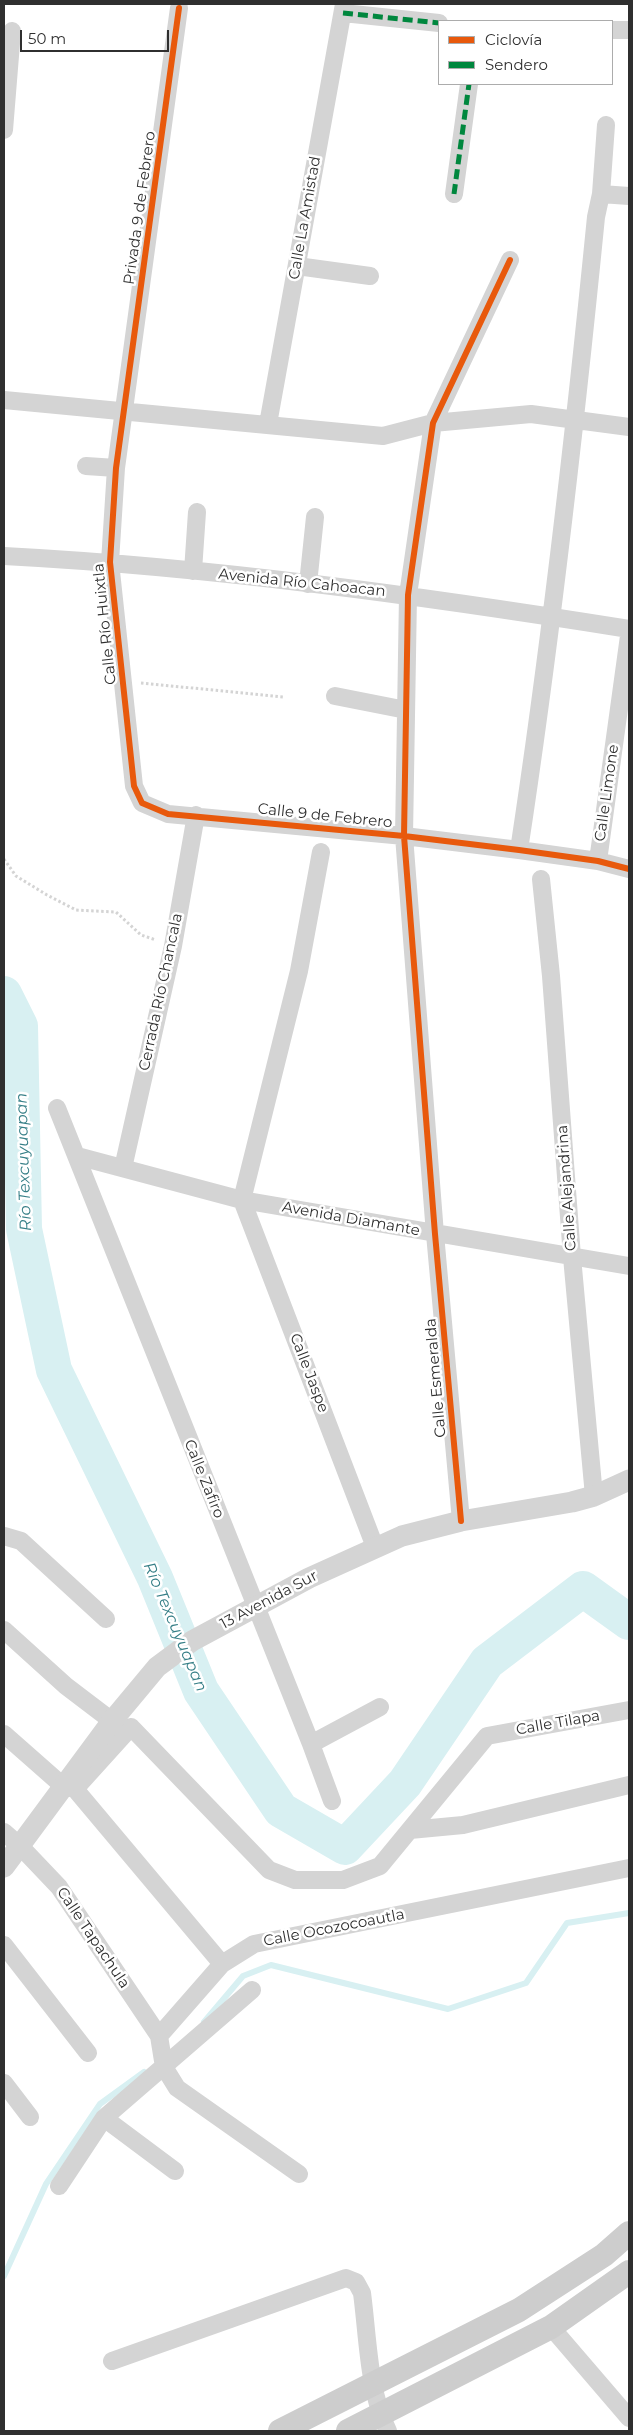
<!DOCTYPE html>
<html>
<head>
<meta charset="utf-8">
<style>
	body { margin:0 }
	#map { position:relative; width:633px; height:2435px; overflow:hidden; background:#fff; font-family:Montserrat,sans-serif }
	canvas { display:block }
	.frame { position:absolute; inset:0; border:5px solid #2f2f2f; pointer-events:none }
	.legend { position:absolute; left:438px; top:20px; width:175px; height:65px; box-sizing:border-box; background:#fff; border:1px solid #acacac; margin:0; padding:6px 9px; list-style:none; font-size:15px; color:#2f2f2f }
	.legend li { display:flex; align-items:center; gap:10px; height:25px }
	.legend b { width:25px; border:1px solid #acacac }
	.scale { position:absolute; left:20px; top:30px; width:149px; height:22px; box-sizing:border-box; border:2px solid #2f2f2f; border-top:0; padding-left:6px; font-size:15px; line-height:18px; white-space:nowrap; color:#2f2f2f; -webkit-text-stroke:4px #fff; paint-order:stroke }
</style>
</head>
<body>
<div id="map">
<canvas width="633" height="2435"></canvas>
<div class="frame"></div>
<ul class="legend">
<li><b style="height:6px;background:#e8590c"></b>Ciclovía</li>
<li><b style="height:6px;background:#00873e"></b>Sendero</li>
</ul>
<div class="scale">50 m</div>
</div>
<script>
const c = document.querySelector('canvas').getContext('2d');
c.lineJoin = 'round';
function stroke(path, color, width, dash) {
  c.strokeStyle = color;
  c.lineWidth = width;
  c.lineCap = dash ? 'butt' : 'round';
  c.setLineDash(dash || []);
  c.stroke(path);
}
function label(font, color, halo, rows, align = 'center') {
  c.font = font + ' Montserrat,sans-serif';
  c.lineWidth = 5;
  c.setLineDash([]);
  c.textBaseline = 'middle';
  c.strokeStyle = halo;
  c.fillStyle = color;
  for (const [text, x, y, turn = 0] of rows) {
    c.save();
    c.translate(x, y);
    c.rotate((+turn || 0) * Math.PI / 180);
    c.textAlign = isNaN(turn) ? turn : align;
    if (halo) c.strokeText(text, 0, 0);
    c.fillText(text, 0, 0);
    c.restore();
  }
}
const stream = new Path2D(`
	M204,2022L243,1976L271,1965L448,2009L526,1983L567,1923L629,1913
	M4,2276L46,2184L100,2104L144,2072`);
const river = new Path2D(`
	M4,994L20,1026L24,1229L54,1370L155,1578L201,1691L281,1810L345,1847L405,1783L487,1662L583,1589L629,1622`);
const path = new Path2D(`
	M141,683L284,697
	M4,859L16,876L47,895L76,910L116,912L141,935L156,940`);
const minor = new Path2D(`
	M179,8L116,468L110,562L134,786L142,803L168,814L404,836L519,850L598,861L629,869
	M343,13L439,23
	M612,30H629
	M4,130L12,31
	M454,194L469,84
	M601,194L629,196
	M297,266L370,276
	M4,400L383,436L433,423L531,414L629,427
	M268,424L344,4
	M86,466L116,468
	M4,556C213,567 422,596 629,629
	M193,571L197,512
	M308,584L315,517
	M335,696L406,710
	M519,850C551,640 575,429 596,217L601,194L606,125
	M321,852L299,971L242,1200L375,1547
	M598,861L629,636
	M541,879L551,976L572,1257L594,1496
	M57,1108L311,1744L332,1801
	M77,1156L242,1200L629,1266
	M123,1168L173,946L196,815
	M461,1521L435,1234L404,836L408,595L433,423L510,260
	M4,1536L21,1541L106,1619
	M4,1630L66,1686L112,1721
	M4,1734L63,1786L75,1789L222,1964
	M311,1744L380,1707
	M75,1789L131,1727L269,1870L295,1880H343L380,1866L487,1736L629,1710
	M410,1830L463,1825L629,1785
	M4,1832L20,1846L59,1887L159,2036L164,2067L177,2088L299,2174
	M4,1945L88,2053
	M159,2036L222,1964L254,1944L629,1868
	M4,2083L30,2117
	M104,2118L175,2171
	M59,2186L104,2118L252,1990
	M551,2327L629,2418
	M112,2361L346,2278L356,2282L362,2293C368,2338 368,2390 388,2431`);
const tertiary = new Path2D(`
	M4,1867L112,1721L157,1667L192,1641L309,1578L402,1536L461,1521L572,1502L594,1496L629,1480`);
const secondary = new Path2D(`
	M280,2431L519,2310L604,2255L629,2233
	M348,2431L551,2327L629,2272`);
const quiet = new Path2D(`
	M343,13L439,23
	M454,194L469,84`);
const cycleway = new Path2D(`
	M179,8L116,468L110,562L134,786L142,803L168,814L404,836L519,850L598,861L629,869
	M461,1521L435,1234L404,836L408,595L433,423L510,260`);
const streetNames = [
	["Privada 9 de Febrero",140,208,-82],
	["Calle La Amistad",305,218,-80],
	["Avenida Río Cahoacan",302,583,6],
	["Calle Río Huixtla",105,624,-96],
	["Calle Limone",607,793,-82],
	["Calle 9 de Febrero",325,816,6],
	["Cerrada Río Chancala",161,992,-78],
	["Calle Alejandrina",567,1188,-94],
	["Avenida Diamante",351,1219,10],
	["Calle Jaspe",309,1373,69],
	["Calle Esmeralda",436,1378,-95],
	["Calle Zafiro",204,1479,68],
	["13 Avenida Sur",269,1600,-28],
	["Calle Tilapa",558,1723,-10],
	["Calle Ocozocoautla",334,1928,-11],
	["Calle Tapachula",93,1938,56]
];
const waterNames = [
	["Río Texcuyuapan",24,1162,-92],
	["Río Texcuyuapan",175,1627,67]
];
stroke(stream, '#d8f0f2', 6);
stroke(river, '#d8f0f2', 36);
stroke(path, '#d4d4d4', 3, [2.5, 2.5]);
stroke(minor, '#d4d4d4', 18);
stroke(tertiary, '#d4d4d4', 21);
stroke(secondary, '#cdcdcd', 24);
stroke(quiet, '#00873e', 5, [10, 5]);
stroke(cycleway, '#e8590c', 6);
label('15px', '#2f2f2f', '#fff', streetNames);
label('italic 16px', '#367f87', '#fff', waterNames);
</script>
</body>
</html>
